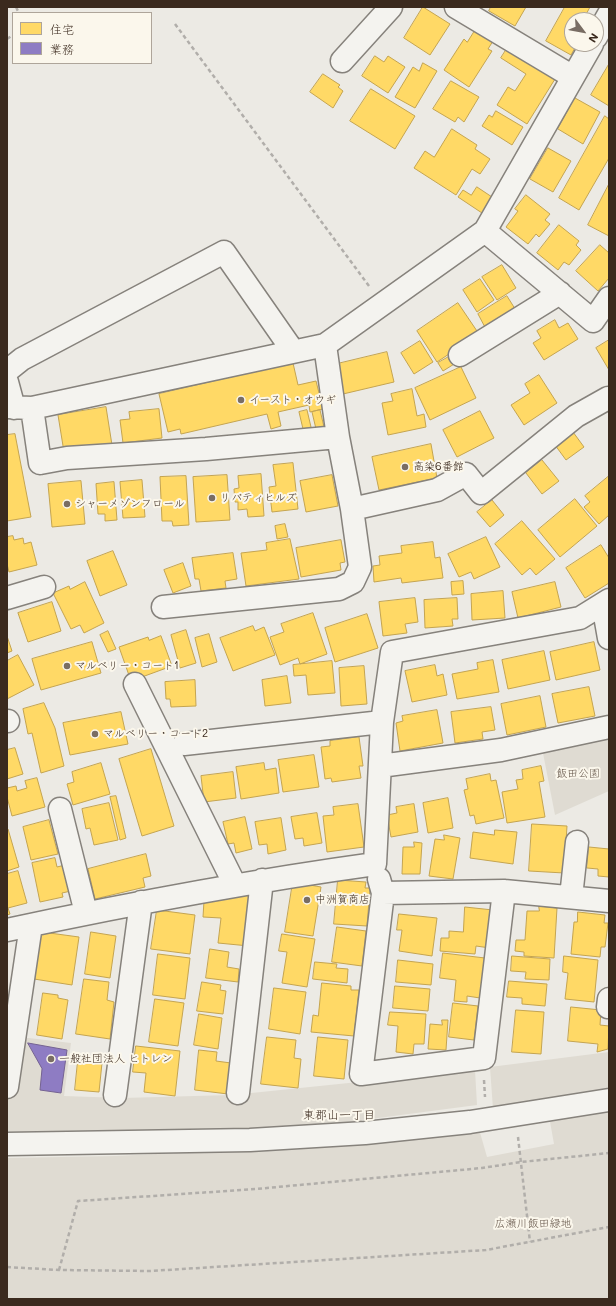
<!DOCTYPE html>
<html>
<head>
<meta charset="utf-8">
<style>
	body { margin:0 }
	#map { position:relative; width:616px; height:1306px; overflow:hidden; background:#eceae4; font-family:Mali,"Klee One",sans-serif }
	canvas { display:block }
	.frame { position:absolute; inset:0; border:8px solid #3b2a1e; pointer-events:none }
	.legend { position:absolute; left:12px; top:12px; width:140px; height:52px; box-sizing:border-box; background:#fbf7ec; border:1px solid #aea59a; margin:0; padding:5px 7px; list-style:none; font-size:12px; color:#3b2a1e }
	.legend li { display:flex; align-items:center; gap:8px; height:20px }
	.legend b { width:20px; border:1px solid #aea59a }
	.north { position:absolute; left:564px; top:12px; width:40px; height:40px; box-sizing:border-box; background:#fbf7ec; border:1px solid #aea59a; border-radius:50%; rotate:122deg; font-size:11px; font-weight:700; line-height:16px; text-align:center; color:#3b2a1e }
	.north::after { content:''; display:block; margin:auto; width:14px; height:18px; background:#796d63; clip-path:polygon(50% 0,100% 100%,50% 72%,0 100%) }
</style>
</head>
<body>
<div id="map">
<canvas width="616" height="1306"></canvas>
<div class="frame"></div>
<ul class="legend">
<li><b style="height:11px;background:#ffd966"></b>住宅</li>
<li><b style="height:11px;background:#8e7cc3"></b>業務</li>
</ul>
<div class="north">N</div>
</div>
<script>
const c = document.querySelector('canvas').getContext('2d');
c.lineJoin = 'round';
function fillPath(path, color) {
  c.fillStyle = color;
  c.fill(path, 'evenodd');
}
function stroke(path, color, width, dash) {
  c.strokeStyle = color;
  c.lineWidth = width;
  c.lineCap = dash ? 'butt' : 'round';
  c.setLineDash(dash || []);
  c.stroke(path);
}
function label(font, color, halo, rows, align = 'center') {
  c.font = font + ' Mali,"Klee One",sans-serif';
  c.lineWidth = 4;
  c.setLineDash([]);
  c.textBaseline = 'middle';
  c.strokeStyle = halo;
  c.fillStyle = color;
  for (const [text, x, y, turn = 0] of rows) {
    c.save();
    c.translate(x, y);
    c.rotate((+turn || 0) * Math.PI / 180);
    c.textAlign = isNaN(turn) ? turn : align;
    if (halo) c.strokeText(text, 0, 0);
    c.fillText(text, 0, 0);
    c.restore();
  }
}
const built = new Path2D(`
	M609,739V791L555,815L543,753Z
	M20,1037L71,1043L64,1096L122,1098L232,1095L475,1070L477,1105L363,1120L355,1127L7,1135V1092Z
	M609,1052V1091L493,1109L490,1067Z
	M609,1106V1299H7V1158L116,1156L318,1146L479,1129L487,1157L554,1144L549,1116Z`);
const homes = new Path2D(`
	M423,7L450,24L430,55L404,38Z
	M491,7H526L515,26L489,11Z
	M565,7H590L583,20H572V44H577L571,55L546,41Z
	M476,29L493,41L488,49L492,51L469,87L444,70L464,39L467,42Z
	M508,47L555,79L527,124L497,105L508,87L515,91L526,74L501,58Z
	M375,56L384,62L388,56L405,67L388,93L362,76Z
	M423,63L437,71L415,108L395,97L413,67L419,71Z
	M609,64V106L591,95Z
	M323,74L340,85L338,87L343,91L333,108L310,92Z
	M451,81L479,97L464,122L458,117L455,122L433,109Z
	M371,89L415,116L395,149L350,121Z
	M575,98L600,112L583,144L558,129Z
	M496,111L523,127L512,145L482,126L489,115L492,117Z
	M605,116L609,119V158L579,210L559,198Z
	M452,129L477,145L475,149L490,159L480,174L472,169L456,195L414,168L425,151L434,157Z
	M548,148L571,161L553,192L530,179Z
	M609,184V236L588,225Z
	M477,187L492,197L482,213L458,197L463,190L471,195Z
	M526,195L550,214L545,220L550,224L539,237L536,234L528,244L506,227L518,211L515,209Z
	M559,225L579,241L576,245L581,250L569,265L564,262L558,270L537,253Z
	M600,245L609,253V278L598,291L576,271Z
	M502,265L516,288L497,300L482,277Z
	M480,279L494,300L477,312L463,290Z
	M507,296L517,312L487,331L478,314Z
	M458,303L479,334L437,362L417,331Z
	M555,320L559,328L568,323L578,339L544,360L533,343L541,338L537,331Z
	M609,340V370L596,348Z
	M420,341L433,362L414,374L401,353Z
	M387,352L394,382L343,394L337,364Z
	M454,354L459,361L443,371L438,363Z
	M293,363L298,385L316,381L323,409L310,412L309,405L278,412L281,426L271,429L267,414L181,434L180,429L168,432L159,394Z
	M461,367L476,398L430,420L415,388Z
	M539,375L557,403L524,425L511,405L530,393L525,384Z
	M412,389L417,416L424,414L426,427L388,435L382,403L393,401L391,394Z
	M106,407L112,445L64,452L58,415Z
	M159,409L162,438L123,443L120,420L130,419L129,412Z
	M307,410L311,427L303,429L299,412Z
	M320,410L324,427L316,429L312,412Z
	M480,411L494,438L457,457L443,430Z
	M573,432L584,447L566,460L555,445Z
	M15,434L31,517L7,521V435Z
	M431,444L437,478L379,490L372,457Z
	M542,460L559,481L542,494L526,473Z
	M293,463L298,509L272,512L269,487L276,486L273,465Z
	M261,474L264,516L248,517L247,509L238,510V502H235L234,489L239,488L238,476Z
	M227,475L230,520L196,522L193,477Z
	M332,475L338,506L306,512L300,481Z
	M186,476L189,525L173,526L172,521H162L160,477Z
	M609,476V515L599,524L584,507L590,502L585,496Z
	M142,480L145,517L123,518L120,482Z
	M81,481L85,524L52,527L48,484Z
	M114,482L117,520L105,521V514H98L96,484Z
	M575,499L597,526L560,557L538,530Z
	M492,500L504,515L490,527L477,512Z
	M522,521L555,559L536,575L530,568L522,575L495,544Z
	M285,524L288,537L277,539L275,526Z
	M13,536L14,540L23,538L24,544L31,542L37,565L9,572L7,564V537Z
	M486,537L500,567L474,579L471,572L459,577L448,554Z
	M290,539L299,579L246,586L241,553L267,550L266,543Z
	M341,540L345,562L340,563L341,570L301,577L296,548Z
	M433,542L435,558L440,557L443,578L402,583L401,578L374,582L373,566L380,565L379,556L402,553L401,546Z
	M601,545L609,558V583L585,598L566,568Z
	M113,551L127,585L100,596L87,561Z
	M233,553L237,579L225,581L226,588L201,591L199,579H195L192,558Z
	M183,563L191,586L173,593L164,570Z
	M463,581L464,594L452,595L451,582Z
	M85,582L104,623L84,633L80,625L71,629L53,593L69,586L70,589Z
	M555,582L561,607L518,618L512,592Z
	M503,591L505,618L472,620L471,594Z
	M415,598L418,622L405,624L407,633L383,636L379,602Z
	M457,598L458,619H452L453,626L425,628L424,600Z
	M52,602L61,631L28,642L18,613Z
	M313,613L327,654L300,664L298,658L280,665L270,637L284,632L281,624Z
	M367,614L378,648L335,662L325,628Z
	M253,626L255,631L264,627L275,655L233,671L220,638Z
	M186,630L196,663L180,668L171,635Z
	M108,631L116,649L108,652L100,635Z
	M209,634L217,662L202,667L195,638Z
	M7,636L12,651L7,653Z
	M161,636L172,666L131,681L119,647L148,637L149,640Z
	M92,642L101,673L41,690L32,659Z
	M594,642L600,670L556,680L550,652Z
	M544,651L550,680L508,689L502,660Z
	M18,655L34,685L7,699V661Z
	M493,660L499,692L457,699L452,674L478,669L477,663Z
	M332,661L335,693L308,695L306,675L294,676L293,665Z
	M435,665L437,676L443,674L447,695L412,702L405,671Z
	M364,666L367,704L341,706L339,668Z
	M287,676L291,703L265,706L262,680Z
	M195,680L196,706L171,707L170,699H166L165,682Z
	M589,687L595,716L558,723L552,694Z
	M540,696L546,727L507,735L501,704Z
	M44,703L55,728L64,766L41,773L32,733L28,734L23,709Z
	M491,707L495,730L482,732L483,739L455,743L451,712Z
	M437,710L443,743L400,751L396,723L403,721L402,716Z
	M121,712L128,744L70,755L63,723Z
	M359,737L363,766H359L361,778L332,782L331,778L325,779L321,747L330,746V741Z
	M15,748L23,774L7,779V750Z
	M151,749L174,826L142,836L119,759Z
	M314,755L319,787L283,792L278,760Z
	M101,763L110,794L73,805L67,784L74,782L72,772Z
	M264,763L265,770L276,768L279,793L241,799L236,767Z
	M541,766L544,781L539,782L545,817L507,823L502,792L518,789L516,780L523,779L522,770Z
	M233,772L236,798L204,802L201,776Z
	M490,774L491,781L496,780L504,818L476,824L474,815L470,816L464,790L468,789L466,779Z
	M37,778L45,807L12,816L7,797V788L16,786L17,791L27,788L25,781Z
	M116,796L126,838L120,840L110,797Z
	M448,798L453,828L428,833L423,803Z
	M109,803L118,840L94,845L90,828L86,829L82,809Z
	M358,804L364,847L327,852L323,816L334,815L333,807Z
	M414,804L418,832L391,837L387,815L397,813L396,807Z
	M317,813L322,843L304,846L303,838L295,839L291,817Z
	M245,817L252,849L236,853L234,843L228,844L223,822Z
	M281,818L286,850L268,854L267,844L259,845L255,822Z
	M49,820L58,854L31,860L23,827Z
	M532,824L567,826L564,873L529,871Z
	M7,829H8L19,867L7,871Z
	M495,830L517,832L513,864L470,858L473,832L494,835Z
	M444,835L460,838L453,879L429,876L435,839L444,840Z
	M414,842L422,843L420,874H402L403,847H414Z
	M589,847L609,849V877L598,876V869L587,868Z
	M146,854L151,876L143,878L145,887L95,899L88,869Z
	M55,858L57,867L65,865L71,891L62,893L63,897L40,902L32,863Z
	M18,871L27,903L8,908L10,914L7,915V874Z
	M338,880L366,882L365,888H370L367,926L334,924Z
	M293,882L321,887L313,936L285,932Z
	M248,892L253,899L249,946L218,943L221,918L203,917L204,901Z
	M539,906L557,908L554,958L524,956V952L515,951L516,940H525L527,911H539Z
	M465,907L493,910L490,948L476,946L475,954L440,951L441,938H449V931L463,932Z
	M157,910L195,915L190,954L151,949Z
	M578,912L605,915L604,923H608L605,947H601L600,957L571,954L574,922H577Z
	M399,914L437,918L432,956L399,951L402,930H397Z
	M337,927L366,931L362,966L332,962Z
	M42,932L79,937L72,985L34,979Z
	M91,932L116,936L110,978L85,974Z
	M282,934L315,939L307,987L282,983L287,952L279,951Z
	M210,949L229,952L227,967L239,969L238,982L206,978Z
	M443,953L485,958L480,998L467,996V1002L454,1001L456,980L440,978Z
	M158,954L190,958L185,999L153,995Z
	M512,956L550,959L549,980L525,979L526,972L511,971Z
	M564,956L598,960L594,1002L565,999L568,973L563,972Z
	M398,960L433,964L431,985L396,982Z
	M315,962L337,964L336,968L348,969L347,983L313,979Z
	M84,979L109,982L107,1000L114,1002L110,1039L76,1034Z
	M509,981L547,984L545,1006L522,1004V998L507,997Z
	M202,982L221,985L220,990L226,991L223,1014L197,1011Z
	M322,983L351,986V990H359L354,1036L311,1032L313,1015L318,1016Z
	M395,986L430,989L428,1011L393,1008Z
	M274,988L306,992L300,1034L269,1029Z
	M43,993L58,995V998L68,1000L62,1039L37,1035Z
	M155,999L184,1003L178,1046L149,1042Z
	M453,1003L478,1006L474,1040L449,1037Z
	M571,1007L601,1010L600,1025L609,1026L608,1049L597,1052L598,1044L568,1041Z
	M516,1010L544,1012L541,1054L512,1052Z
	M390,1012L426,1014L424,1044H414L413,1054L396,1052L398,1026L388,1025Z
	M199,1014L222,1018L218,1049L194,1045Z
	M442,1020H448L446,1050L428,1049L430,1024L442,1025Z
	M267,1037L296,1040L294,1058L301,1059L298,1088L261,1084Z
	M318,1037L348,1040L344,1079L314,1076Z
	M136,1046L180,1051L175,1096L144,1092L146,1073L133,1072Z
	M199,1050L217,1052L216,1061L231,1063L228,1094L195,1090Z
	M78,1061L102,1063L99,1092L75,1090Z`);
const offices = new Path2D(`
	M28,1043L67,1050L61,1093L40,1090L42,1069Z`);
const path = new Path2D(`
	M16,7L19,13
	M175,24L369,286
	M7,39L13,35
	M484,1080L485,1097
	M518,1137L530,1242
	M7,1267L59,1270L150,1271L486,1250L609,1227
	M59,1270L78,1201L256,1189L482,1168L521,1162L609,1153`);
const street = new Path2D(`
	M456,7L573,77
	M596,37L609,14
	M342,61L391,7
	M485,231L593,321L609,298
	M460,355L560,293
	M7,371L22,359L224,252L293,351
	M7,382L14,408
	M7,407L32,408L325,345L485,231L592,44
	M32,408L40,463L67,458L206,449L338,437L325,345
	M352,509L437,490L466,474L481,493L576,416L608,398
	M7,598L44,587
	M603,604L609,638
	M163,607L339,589L353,582L360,567L352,509L338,437
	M135,684L235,885
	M7,721H8
	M184,744L382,722
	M380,766L501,750L609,727
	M60,809L86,913
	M379,879L383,893L504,891L609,901
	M383,893L361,1074L484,1058L504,891
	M571,897L577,842
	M7,930C129,904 251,881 375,864L382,722L392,652L580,618L609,600
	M608,1007L609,999
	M7,1087L31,925
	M238,1093L262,880
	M115,1095L141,902
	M7,1144L250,1140L365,1133L470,1122L609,1100`);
const markers = [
	[241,400,4,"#796d63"],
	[405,467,4,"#796d63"],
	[212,498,4,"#796d63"],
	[67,504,4,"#796d63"],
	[67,666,4,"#796d63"],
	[95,734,4,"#796d63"],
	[307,900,4,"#796d63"],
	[51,1059,4,"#796d63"]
];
const poiNames = [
	["イースト・オウギ",249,400],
	["高染6番館",413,467],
	["リバティヒルズ",220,498],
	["シャーメゾンフロール",75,504],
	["マルベリー・コート1",75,666],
	["マルベリー・コート2",103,734],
	["中洲賀商店",315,900],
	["一般社団法人 ヒトレン",59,1059]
];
const parkNames = [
	["飯田公園",578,774],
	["広瀬川飯田緑地",533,1224]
];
const neighbourhoodNames = [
	["東郡山一丁目",339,1115]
];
fillPath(built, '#dfdbd2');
fillPath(homes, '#ffd966');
stroke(homes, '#c4a450', 1);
fillPath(offices, '#8e7cc3');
stroke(offices, '#756392', 1);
stroke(street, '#86827c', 25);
stroke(path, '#b1aeaa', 2.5, [4, 3]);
stroke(street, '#f4f3ef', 22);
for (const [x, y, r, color] of markers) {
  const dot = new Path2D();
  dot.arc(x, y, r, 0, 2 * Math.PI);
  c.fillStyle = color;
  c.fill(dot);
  stroke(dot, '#fbf7ec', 1.5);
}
label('11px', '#3b2a1e', '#fbf7ec', poiNames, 'left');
label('11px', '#625347', '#fbf7ec', parkNames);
label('12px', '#3b2a1e', '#fbf7ec', neighbourhoodNames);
</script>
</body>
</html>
